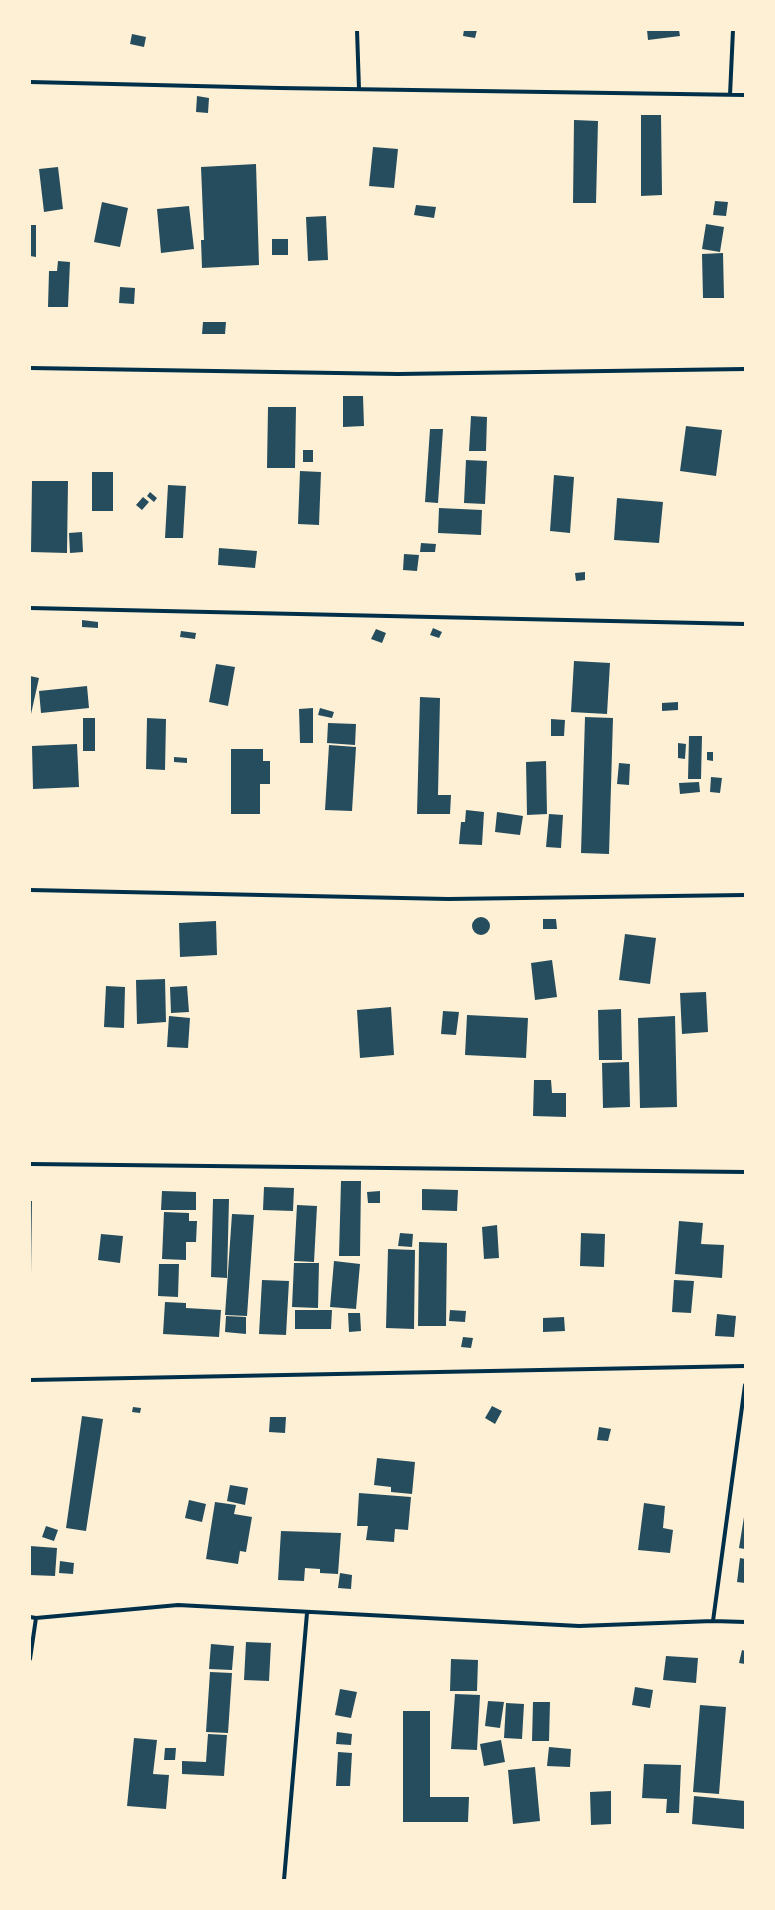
<!DOCTYPE html>
<html>
<head>
<meta charset="utf-8">
<style>
	body { margin:0 }
	#map { position:relative; width:775px; height:1910px; overflow:hidden; background:#fdf0d5; font-family:Overpass,sans-serif }
	canvas { display:block }
	.frame { position:absolute; inset:0; border:31px solid #fdf0d5; pointer-events:none }
</style>
</head>
<body>
<div id="map">
<canvas width="775" height="1910"></canvas>
<div class="frame"></div>
</div>
<script>
const c = document.querySelector('canvas').getContext('2d');
c.lineJoin = 'round';
function fillPath(path, color) {
  c.fillStyle = color;
  c.fill(path, 'evenodd');
}
function stroke(path, color, width, dash) {
  c.strokeStyle = color;
  c.lineWidth = width;
  c.lineCap = dash ? 'butt' : 'round';
  c.setLineDash(dash || []);
  c.stroke(path);
}
const building = new Path2D(`
	M464,30H477L475,38L463,36Z
	M647,30H679L680,36L648,40Z
	M132,34L146,37L144,47L130,44Z
	M197,96L209,98L208,113L196,112Z
	M641,115H661L662,195L641,196Z
	M574,120L598,121L596,203H573Z
	M373,147L398,149L394,188L369,186Z
	M256,164L259,265L202,268L201,240H204L201,167Z
	M58,167L63,209L44,212L39,169Z
	M715,201L728,202L726,216L713,215Z
	M102,202L128,208L120,247L94,242Z
	M416,205L436,207L434,218L414,215Z
	M189,206L194,249L161,253L157,209Z
	M326,216L328,260L308,261L306,217Z
	M706,224L724,227L720,252L702,249Z
	M30,225H36V257L30,256Z
	M272,239H288V255H272Z
	M723,253L724,298H703L702,254Z
	M58,261L70,262L68,307H48L49,271H57Z
	M120,287L135,288L134,304L119,303Z
	M203,322H226L225,334H202Z
	M343,396H363L364,426L343,427Z
	M268,407H296L295,468H267Z
	M471,416L487,417L486,451H469Z
	M686,426L722,430L716,476L680,471Z
	M430,429H443L438,503L425,502Z
	M303,450H313V462H303Z
	M466,460L487,461L485,504L464,503Z
	M300,471L321,472L319,525L298,524Z
	M92,472H113V511H92Z
	M554,475L574,477L570,533L550,531Z
	M32,481H68L67,553L31,552Z
	M168,485L186,486L183,538H165Z
	M150,492L157,498L154,502L147,496Z
	M143,497L149,502L142,510L136,505Z
	M617,498L663,502L659,543L614,540Z
	M439,508L482,510L481,535L438,533Z
	M82,532L83,552L70,553L69,533Z
	M421,543L436,544L435,552H420Z
	M219,548L257,551L255,568L218,565Z
	M404,554L419,555L417,571L403,570Z
	M585,572V580L576,581L575,573Z
	M82,620L98,622V628L82,627Z
	M433,628L442,632L439,638L430,635Z
	M376,629L386,633L382,643L371,639Z
	M181,631L196,633L195,639L180,637Z
	M574,661L610,663L607,714L571,712Z
	M216,664L235,667L228,706L209,702Z
	M30,676L39,678L31,714H30Z
	M87,686L89,708L41,713L39,691Z
	M420,697L440,698L438,795H451L450,814H417Z
	M678,702V710L662,711V703Z
	M313,708V743H300L299,709Z
	M320,708L334,712L332,718L318,715Z
	M585,717L613,718L609,854L581,853Z
	M83,718H95V751H83Z
	M147,718L166,719L165,770L146,769Z
	M551,719L565,720L564,736H551Z
	M328,723L356,724L355,745L327,743Z
	M689,736H702L701,779H688Z
	M678,743L686,744L685,759L678,758Z
	M77,744L79,787L33,789L32,746Z
	M329,745L356,747L352,811L325,810Z
	M231,749H263V761H270V784H260V814H231Z
	M707,752H713V761L707,760Z
	M174,757L187,758V763L174,762Z
	M546,761L547,814L527,815L526,762Z
	M619,763L630,764L629,785L617,784Z
	M711,777L722,778L720,793L710,792Z
	M699,782L700,792L680,794L679,783Z
	M466,810L484,812L482,845L459,844L461,822H465Z
	M497,812L523,816L520,835L495,832Z
	M549,814L563,815L561,848L546,847Z
	M472 926a9 9 0 1 1 18 0a9 9 0 1 1-18 0Z
	M543,919H556L557,929H543Z
	M216,921L217,955L180,957L179,923Z
	M625,934L656,938L650,984L619,980Z
	M552,960L557,997L535,1000L531,963Z
	M165,979L166,1022L137,1024L136,980Z
	M106,986L125,987L124,1028L104,1027Z
	M187,986L189,1012L171,1013L170,987Z
	M706,992L708,1032L682,1034L680,993Z
	M391,1007L394,1055L360,1058L357,1010Z
	M621,1009L622,1060H599L598,1010Z
	M443,1011L459,1012L456,1035L441,1034Z
	M467,1015L528,1018L526,1058L465,1055Z
	M169,1016L190,1018L188,1048L167,1047Z
	M675,1016L677,1107L640,1108L638,1018Z
	M629,1062L630,1107L603,1108L602,1063Z
	M534,1080H551L552,1093H566V1117L533,1116Z
	M341,1181H361L360,1256H339Z
	M264,1187L294,1188L293,1211L263,1210Z
	M422,1189L458,1190L457,1211L422,1210Z
	M162,1191L196,1192V1210H161Z
	M380,1191V1203H368L367,1192Z
	M213,1199H229L227,1278L211,1277Z
	M30,1201H32L31,1275H30Z
	M297,1205L317,1206L314,1262L294,1261Z
	M164,1212L189,1213V1221H197L196,1242H186V1260L162,1259Z
	M232,1214L254,1215L247,1316L225,1315Z
	M679,1221L703,1223L701,1244L724,1245L722,1278L675,1274Z
	M497,1225L499,1258L484,1259L482,1227Z
	M400,1233L413,1234L412,1247L398,1246Z
	M581,1233L605,1234L604,1267L580,1266Z
	M101,1234L123,1236L120,1263L98,1260Z
	M419,1242L447,1243L446,1326H418Z
	M388,1249L415,1250L414,1329L386,1328Z
	M334,1261L360,1264L356,1309L330,1307Z
	M294,1263H319L318,1308L292,1307Z
	M159,1264H179L178,1297L158,1296Z
	M262,1280L289,1281L286,1335L259,1334Z
	M674,1280L694,1281L691,1313L672,1312Z
	M165,1302L186,1303V1308L221,1310L219,1337L163,1334Z
	M295,1310H332L331,1329H295Z
	M450,1310L466,1311L465,1322L449,1321Z
	M348,1313H360L361,1331L349,1332Z
	M717,1314L736,1316L734,1337L715,1336Z
	M226,1316L246,1317V1334L225,1332Z
	M564,1317L565,1331L543,1332V1318Z
	M463,1337L473,1338L471,1348L461,1347Z
	M492,1406L502,1411L495,1424L485,1418Z
	M133,1407L141,1408L140,1413L132,1412Z
	M82,1416L103,1419L86,1531L66,1528Z
	M270,1417H286L285,1433L269,1432Z
	M599,1427L611,1429L608,1441L597,1440Z
	M377,1458L415,1462L412,1494L391,1492V1487L374,1485Z
	M230,1485L248,1488L245,1505L227,1501Z
	M359,1493L411,1497L408,1530L395,1529L394,1542L366,1540L368,1526H357Z
	M189,1500L206,1504L202,1522L185,1518Z
	M215,1502L236,1505L234,1514L252,1517L246,1552L240,1551L238,1564L206,1559Z
	M644,1503L665,1506L663,1528L673,1530L670,1553L638,1550Z
	M744,1517H745V1549L739,1548Z
	M46,1526L58,1530L54,1541L42,1537Z
	M281,1531L341,1533L338,1574L320,1573V1569L305,1568L304,1581L278,1580Z
	M30,1546L57,1548L55,1576L30,1575Z
	M740,1558L745,1559V1583L737,1582Z
	M60,1561L74,1563L73,1574L59,1573Z
	M340,1573L352,1575L351,1589L338,1588Z
	M246,1642L271,1643L269,1681L244,1680Z
	M211,1644L234,1646L232,1670L209,1669Z
	M742,1650L745,1651V1664L739,1663Z
	M666,1656L698,1658L696,1683L663,1680Z
	M451,1659L478,1660L477,1691H450Z
	M210,1672L232,1673L228,1733L206,1732Z
	M635,1687L653,1690L650,1708L632,1705Z
	M340,1689L357,1692L351,1718L335,1715Z
	M455,1694L480,1695L477,1750L451,1749Z
	M488,1701L504,1702L500,1728L485,1726Z
	M533,1702H550L549,1741H532Z
	M506,1703L524,1704L522,1739L504,1738Z
	M700,1705L726,1707L719,1794L693,1792Z
	M403,1711H430V1797H469L468,1822H403Z
	M337,1732L352,1734L351,1745L336,1744Z
	M208,1734L227,1735L224,1776L182,1774V1761L206,1762Z
	M134,1738L157,1740L153,1774L169,1775L166,1809L127,1806Z
	M501,1740L505,1762L484,1766L480,1744Z
	M549,1747L571,1749L570,1767L547,1766Z
	M165,1748H176L175,1760H164Z
	M338,1752L352,1753L350,1786H336Z
	M644,1764L681,1765L679,1813H666L667,1799L642,1798Z
	M535,1767L540,1821L513,1824L508,1770Z
	M611,1791V1824L591,1825L590,1792Z
	M694,1796L745,1801V1829L692,1824Z`);
const minor = new Path2D(`
	M357,30L359,89
	M30,82L279,88L745,95
	M730,95L733,30
	M30,368L398,374L745,369
	M30,608L745,624
	M30,890L448,899L745,895
	M30,1164L745,1172
	M30,1380L745,1366
	M30,1617L36,1618L178,1605L579,1626L713,1621L745,1622
	M713,1621L745,1385
	M30,1659L36,1618
	M284,1880L307,1613`);
fillPath(building, '#264d5e');
stroke(minor, '#003049', 4);
</script>
</body>
</html>
